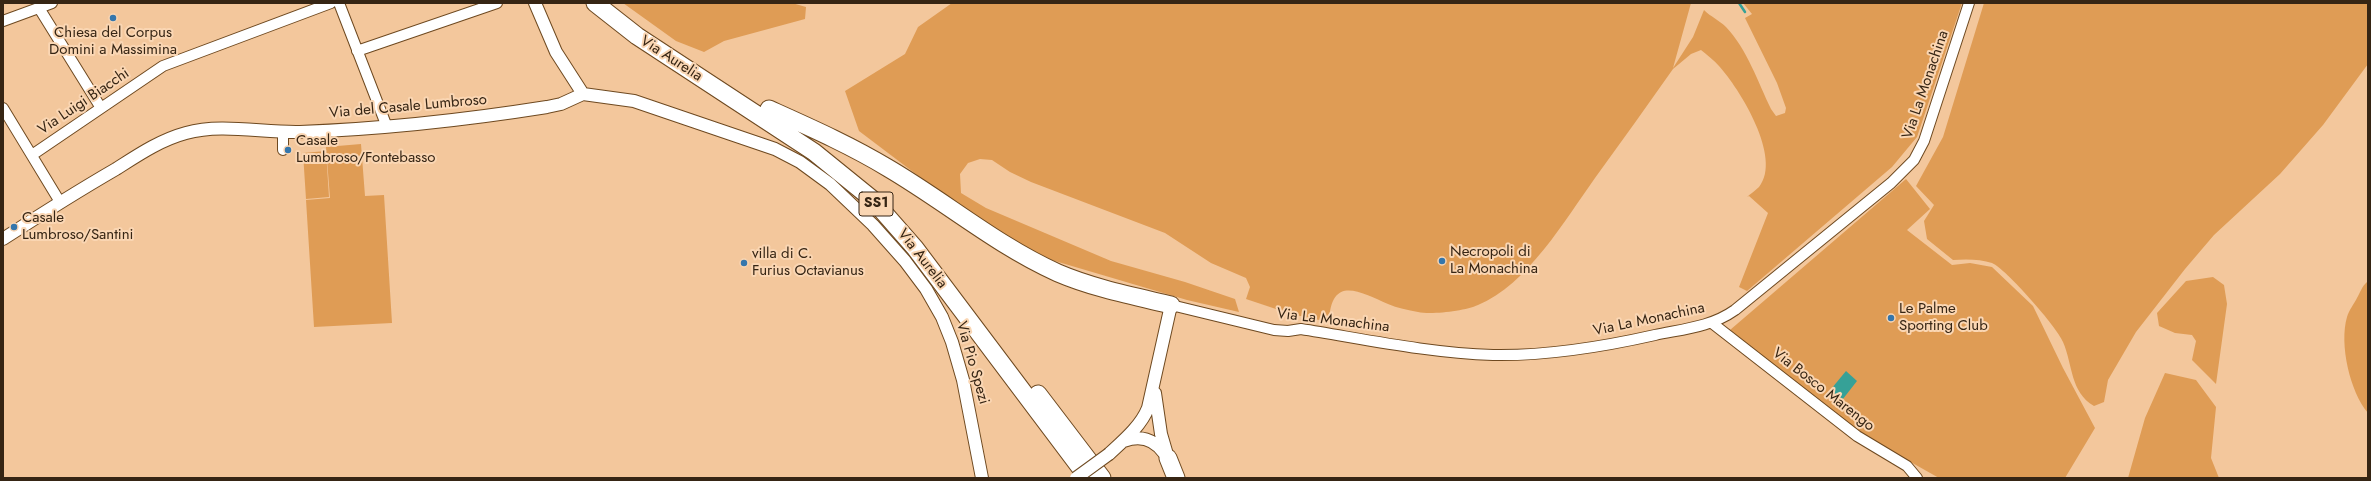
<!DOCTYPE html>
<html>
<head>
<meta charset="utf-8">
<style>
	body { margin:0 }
	#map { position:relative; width:2371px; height:481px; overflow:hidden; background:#f3c79c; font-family:Jost,sans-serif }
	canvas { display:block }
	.frame { position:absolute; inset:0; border:4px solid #362514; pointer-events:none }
</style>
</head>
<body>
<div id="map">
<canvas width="2371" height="481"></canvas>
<div class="frame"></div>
</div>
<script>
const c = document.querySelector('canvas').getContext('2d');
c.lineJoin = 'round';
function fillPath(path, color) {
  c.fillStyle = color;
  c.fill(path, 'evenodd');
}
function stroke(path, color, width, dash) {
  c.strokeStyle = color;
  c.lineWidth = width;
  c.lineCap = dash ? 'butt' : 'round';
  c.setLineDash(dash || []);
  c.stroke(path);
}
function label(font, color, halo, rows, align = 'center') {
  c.font = font + ' Jost,sans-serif';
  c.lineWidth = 4;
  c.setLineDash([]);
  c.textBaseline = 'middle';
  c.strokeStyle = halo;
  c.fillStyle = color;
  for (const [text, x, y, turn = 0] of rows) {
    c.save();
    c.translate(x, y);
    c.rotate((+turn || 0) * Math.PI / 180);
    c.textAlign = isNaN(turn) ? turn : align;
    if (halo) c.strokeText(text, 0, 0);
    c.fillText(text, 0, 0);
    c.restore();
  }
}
const green = new Path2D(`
	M623,3H792L806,7L805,19L724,41L704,52L676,41Z
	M952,3H1691L1673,68L1693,37L1704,10C1711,17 1719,20 1726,27C1747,49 1758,82 1771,109L1776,116L1785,113L1786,108L1777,83L1745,18L1752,14L1743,3H1962L1917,137L1892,167L1747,291L1739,287L1768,213L1749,196L1747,197C1750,194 1755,191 1759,187C1783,158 1739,88 1719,66C1714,60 1707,55 1701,50L1691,54L1673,69C1647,106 1621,142 1595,178C1565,220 1527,285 1478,305C1465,311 1431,315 1418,312C1408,310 1397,308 1388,304C1360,292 1331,274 1329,322L1291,314L1246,299L1250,287L1246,278L1211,263L1165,233L1031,182L1010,172L992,160L980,159L968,163L960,174L961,193L986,208L1111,261L1185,282L1235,299L1239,312L1187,300L1038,256L966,212L859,131L845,91L905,54L918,27Z
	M1984,3H2368V64L2323,125L2280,174L2214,235L2185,269L2136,332L2108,380L2104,402L2094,406C2070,392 2073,365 2063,342C2058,328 2005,268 1992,263C1981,259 1965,259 1953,260L1927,239L1924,221L1934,205L1916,186L1943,137Z
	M361,144L365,196L384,195L392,323L314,327L306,200L330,198L326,147Z
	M326,151L329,197L306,199L303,153Z
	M1906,179L1930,209L1907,230L1952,265L1970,263L1992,267L2033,306L2063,368L2095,428L2065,478H1939L1861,434L1730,330Z
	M2213,277L2224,285L2227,304L2216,384L2192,360L2196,341L2192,335L2175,333L2159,326L2157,313L2186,281Z
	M2367,282L2368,283V413C2350,392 2339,344 2347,317C2349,310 2354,304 2357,298C2360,293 2362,286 2367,282Z
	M2165,373L2196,380L2216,407L2211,458L2219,478H2128L2145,418Z`);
const water = new Path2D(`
	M1846,371L1857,381L1839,404L1827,394Z`);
const stream = new Path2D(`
	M1739,3L1745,12`);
const minor = new Path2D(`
	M339,3L387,127
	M39,8L101,108
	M3,21L52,3
	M357,51L497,3
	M3,108L60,202
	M283,132V150
	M32,155L163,66L331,3
	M1171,305L1274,330L1288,331L1301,329C1364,339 1429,353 1493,355C1548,356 1602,347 1655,335C1683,329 1711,327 1735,310L1891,183L1914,160L1924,141L1969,3
	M1712,323L1857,436L1907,466L1917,478`);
const tertiary = new Path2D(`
	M535,3L556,52L583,94
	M3,239C40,215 78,191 116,169C138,155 160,140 186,133C221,123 263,133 300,132C383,129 465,120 547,107L561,104L583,94L634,101L775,149L800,162L830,184L873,225L905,261L926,289L942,317L952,342L963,380L982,478
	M1155,393L1161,434L1168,458
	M1124,441C1140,435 1154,439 1164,453
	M1109,454C1123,441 1141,426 1148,408L1171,305`);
const trunk = new Path2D(`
	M595,3L637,36L814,152L872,199L915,248L1088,478
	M769,109C809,127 850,145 888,168C946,202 996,245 1058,273C1093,288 1133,296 1171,305
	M1038,394L1102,478
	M1168,458L1176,478`);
const tertiaryBridge = new Path2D(`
	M1076,478L1109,454`);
const markers = [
	[113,18,4,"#3476ac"],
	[288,150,4,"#3476ac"],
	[14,227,4,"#3476ac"],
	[1442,261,4,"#3476ac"],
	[744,263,4,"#3476ac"],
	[1891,318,4,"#3476ac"]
];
const shields = [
	[876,204,34]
];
const shieldNames = [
	["SS1",876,204]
];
const poiNames = [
	["Chiesa del Corpus",113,33,"center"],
	["Domini a Massimina",113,50,"center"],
	["Casale",296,141],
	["Lumbroso/Fontebasso",296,158],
	["Casale",22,218],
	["Lumbroso/Santini",22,235],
	["Necropoli di",1450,252],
	["La Monachina",1450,269],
	["villa di C.",752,254],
	["Furius Octavianus",752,271],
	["Le Palme",1899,309],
	["Sporting Club",1899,326]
];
const streetNames = [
	["Via Aurelia",671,59,33],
	["Via La Monachina",1926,85,-71],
	["Via Luigi Biacchi",84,102,-34],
	["Via del Casale Lumbroso",408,107,-5],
	["Via Aurelia",922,259,52],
	["Via La Monachina",1649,320,-12],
	["Via La Monachina",1333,321,7],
	["Via Pio Spezi",972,363,74],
	["Via Bosco Marengo",1823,390,38]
];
fillPath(green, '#df9c55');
fillPath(water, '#36a197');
stroke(stream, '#36a197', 2.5);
stroke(minor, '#6e4920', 12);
stroke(tertiary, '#6e4920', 14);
stroke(trunk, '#6e4920', 19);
stroke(minor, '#fff', 10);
stroke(tertiary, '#fff', 12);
stroke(trunk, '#fff', 17);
stroke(tertiaryBridge, '#6e4920', 14, []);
stroke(tertiaryBridge, '#fff', 12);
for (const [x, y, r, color] of markers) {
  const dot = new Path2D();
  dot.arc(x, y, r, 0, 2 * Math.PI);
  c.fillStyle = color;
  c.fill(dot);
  stroke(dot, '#fad6b3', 1.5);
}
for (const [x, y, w] of shields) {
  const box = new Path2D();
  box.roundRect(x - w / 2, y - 12, w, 24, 3);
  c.fillStyle = '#fad6b3';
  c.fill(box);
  stroke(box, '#362514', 1);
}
label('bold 14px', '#362514', null, shieldNames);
label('15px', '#362514', '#fad6b3', poiNames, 'left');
label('15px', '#362514', '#fad6b3', streetNames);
</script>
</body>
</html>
